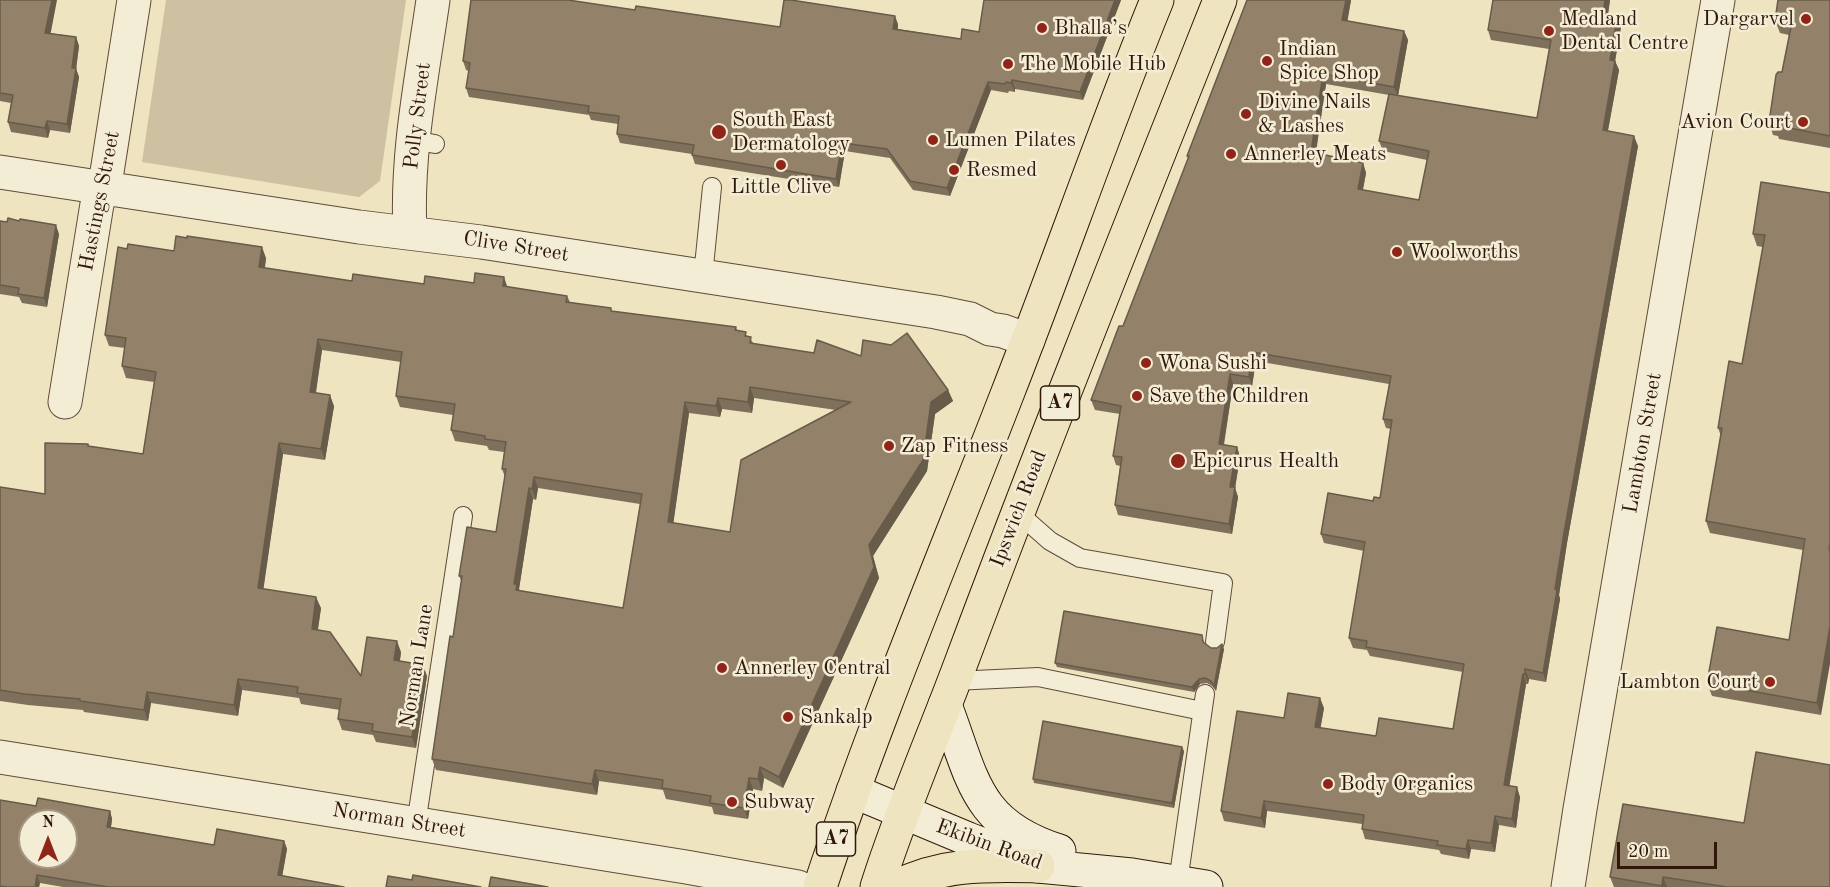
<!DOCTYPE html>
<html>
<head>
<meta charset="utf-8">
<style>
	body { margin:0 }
	#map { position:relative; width:1830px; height:887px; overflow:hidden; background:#eee4c0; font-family:"Old Standard TT",serif }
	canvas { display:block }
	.north { position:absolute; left:18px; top:809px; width:60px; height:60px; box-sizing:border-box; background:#f4edd6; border:2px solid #a69784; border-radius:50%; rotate:0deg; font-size:16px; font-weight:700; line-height:24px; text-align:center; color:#31170a }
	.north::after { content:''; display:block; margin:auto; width:21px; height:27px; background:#8f2418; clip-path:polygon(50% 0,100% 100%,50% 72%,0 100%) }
	.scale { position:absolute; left:1617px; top:842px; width:100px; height:27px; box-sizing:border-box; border:3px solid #31170a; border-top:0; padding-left:8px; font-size:18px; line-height:21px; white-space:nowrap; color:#31170a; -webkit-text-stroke:4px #f4edd6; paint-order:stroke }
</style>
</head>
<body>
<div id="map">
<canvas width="1830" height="887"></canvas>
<div class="north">N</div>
<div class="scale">20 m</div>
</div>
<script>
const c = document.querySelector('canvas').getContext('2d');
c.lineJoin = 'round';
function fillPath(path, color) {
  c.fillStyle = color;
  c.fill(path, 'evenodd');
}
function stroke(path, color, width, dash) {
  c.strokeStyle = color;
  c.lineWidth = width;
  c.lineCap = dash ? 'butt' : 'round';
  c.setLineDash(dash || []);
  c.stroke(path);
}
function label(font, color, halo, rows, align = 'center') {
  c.font = font + ' "Old Standard TT",serif';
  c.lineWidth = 5;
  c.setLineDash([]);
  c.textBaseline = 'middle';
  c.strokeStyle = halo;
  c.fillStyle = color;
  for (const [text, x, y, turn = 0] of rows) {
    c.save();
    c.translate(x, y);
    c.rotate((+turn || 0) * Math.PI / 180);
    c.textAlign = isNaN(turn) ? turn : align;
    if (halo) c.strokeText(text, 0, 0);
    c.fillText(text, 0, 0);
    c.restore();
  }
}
const green = new Path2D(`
	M166,0H406L380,181L359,197L142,162Z`);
const lane = new Path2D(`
	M412,140L435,144
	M703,276L712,187
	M1017,512L1050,541L1080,558L1223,583L1215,642
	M954,681L1038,677L1202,711
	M416,824L463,516
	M1178,882L1205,694`);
const street = new Path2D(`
	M0,172L359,227L481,242L936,312L970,319L990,329L1003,331L1028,340
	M410,232C406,154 422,77 433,0
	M65,402L97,204L107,172L134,0
	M0,757L686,867L798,887
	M1568,887L1580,809L1718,0`);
const secondary = new Path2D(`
	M945,705C973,778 974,824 1059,851
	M853,791L968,839L1038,866L1132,875L1206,887`);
const highway = new Path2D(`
	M820,887C875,720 944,557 1008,392C1059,262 1104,130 1157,0
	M877,887C901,811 933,738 961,663C1044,441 1132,221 1220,0
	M896,887C943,863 987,865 1038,866`);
const wall = new Path2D(`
	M0,0L50,33L76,37L79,46L76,69L79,77L70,133L50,130L48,138L11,132L8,122L11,103L0,101Z
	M471,0H573L572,1L635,10L780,27L898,24V29L961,39L979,32L1121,0L1083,100L1015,89V92L1009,91L1008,93L991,90L950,196L913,190L890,158L845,151L839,187L695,164L692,155V154L620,143L617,134L618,124L591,120L589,115L469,97L466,88L469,71L466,70L463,61Z
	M1247,0H1351L1347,21L1404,31L1408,40L1398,96L1537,118L1549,49L1491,40L1488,30L1493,0H1610L1608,16L1621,27L1615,61L1619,70L1608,131L1638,146L1567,543L1559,595L1560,599L1546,682L1529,679L1528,684H1526L1509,786L1520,797L1516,828L1499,825L1495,852L1471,849L1469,859L1441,854L1439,850L1365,839L1362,829V824L1267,811L1265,828L1224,821L1221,811L1284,718L1324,708L1320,728L1376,736L1453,729L1463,672L1370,656L1367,650L1353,648L1349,638L1364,551L1324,543L1321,534L1373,501L1380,498L1391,429L1386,428L1383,419L1389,384L1256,361L1252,386L1233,384L1224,445L1237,447L1240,457L1235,488L1238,497L1232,534L1118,515L1115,505L1120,466L1116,465L1113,456L1120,414L1095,410L1091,400L1123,326L1188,159L1187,156ZM1326,84L1389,95L1379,141L1383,151L1427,160L1419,200L1363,190L1366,173L1363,163L1316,153Z
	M1830,0V148L1779,139L1778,136L1773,135L1769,122L1782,72L1789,35L1780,33L1775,20Z
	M1830,193L1821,715L1712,696L1707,683L1789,640L1803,550L1710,533L1706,521L1721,436L1718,428L1742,364L1763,247L1757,246L1753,234Z
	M0,221L59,234L47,307L22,303L19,297L0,294Z
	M127,249L174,251L266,258L265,268L352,281L507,287L567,296L570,302L612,311L736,327L737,330L748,336L754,344L948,390L953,401L935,414L927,471L873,556L879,578L783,788L764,778L762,791L753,789L748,819L714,814L712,807L666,799L663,790L599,781L597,795L436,770L432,759L453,637L462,582L459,576L496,532L505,477L502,469L504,452L489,450L487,446L455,441L451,430L453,415L400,407L396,396L401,362L322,350L316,393L334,406L325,460L283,454L263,589L321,608L318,630L361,676L401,652L400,661L427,676L416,748L376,742L373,735L342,730L338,719L340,710L301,704L299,698L242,690L238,716L151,703L148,721L84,712L83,710L28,705L0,701V487L45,494L88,444L89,446L143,454L154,382L126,378L122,366L125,348L109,346L105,335ZM754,398L836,410L730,532L673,523L689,413L720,417L722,409L752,413ZM538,488L640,504L623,608L520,591L519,589L533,499L536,500Z
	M1202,635L1204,643L1211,648L1224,649L1216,691L1212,686L1207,683L1200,684L1194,692L1057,667L1055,663Z
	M1184,751L1174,808L1034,783L1033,779Z
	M0,800L36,806L110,811L112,819L111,827L214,845L284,841L287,849L282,876L344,887H63L40,883L39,887H0Z
	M1744,823L1830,887H1614L1610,877Z`);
const shadedWall = new Path2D(`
	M52,0H57L49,42L45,33Z
	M1115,0H1121L1083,100L1080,92Z
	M1346,0H1351L1346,30L1342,20Z
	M1605,0H1610L1606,25L1603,15Z
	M895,16L898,24L896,37L893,29Z
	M1617,17L1621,27L1615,61L1619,70L1606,140L1603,130L1610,60Z
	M1404,31L1408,40L1398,96L1394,87Z
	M76,37L79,46L76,69L79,77L70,133L67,124Z
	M1323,74L1326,84L1314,162L1311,152Z
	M1012,80L1015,89V92L1011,83Z
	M988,82L991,90L950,196L947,188Z
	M47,121L50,130L48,138L45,128Z
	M1634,136L1638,146L1567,543L1559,595L1560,599L1546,682L1543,673L1564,533Z
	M842,143L845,151L839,187L836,179Z
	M1363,163L1366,173L1361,198L1358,189Z
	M56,225L59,234L47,307L44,298Z
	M262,247L266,258L263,278L259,267Z
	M504,277L508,289L503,286Z
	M318,339L322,350L314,403L310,392Z
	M1252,352L1256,361L1252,386L1249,377Z
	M1230,374L1233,384L1222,454L1219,444Z
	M750,387L754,398L752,413L748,402Z
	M948,390L953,401L935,414L927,471L873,556L879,578L783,788L779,777L869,545L931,402Z
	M330,395L334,406L325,460L321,449Z
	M718,398L722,409L720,417L716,406Z
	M685,402L689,413L672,533L668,522Z
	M279,443L283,454L262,599L258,588Z
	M1237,447L1240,457L1235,488L1238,497L1232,534L1229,524L1230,487Z
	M534,477L538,488L536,500L532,489Z
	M529,488L533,499L519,589L521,595L520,602L514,584Z
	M316,597L321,608L316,640L312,629Z
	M1830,626V664L1821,715L1817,703Z
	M397,641L401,652L398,671L394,660Z
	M1222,644L1224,649L1216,691L1214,686Z
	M423,665L427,676L416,748L412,737Z
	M1525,669L1529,679L1528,684L1525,674Z
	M1523,674L1526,684L1508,795L1504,785Z
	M238,679L242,690L238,716L234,705Z
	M1199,679L1200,684L1194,692L1192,687Z
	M147,692L151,703L148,721L144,710Z
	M1320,698L1324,708L1319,737L1315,727Z
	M1182,747L1184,751L1174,808L1172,803Z
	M760,767L764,778L762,791L758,779Z
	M595,770L599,781L597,795L592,784Z
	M749,778L753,789L748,819L744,808Z
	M1517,787L1520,797L1516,828L1512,819Z
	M1264,801L1267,811L1265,828L1261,818Z
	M110,811L112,819L110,834L107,827Z
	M1495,816L1499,825L1495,852L1491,843Z
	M1468,840L1471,849L1469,859L1466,849Z
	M284,841L287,849L281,883L278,875Z
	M37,875L40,883L39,887H35Z
	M1663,877L1667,887H1662Z`);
const building = new Path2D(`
	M0,0H52L45,33L76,37L72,68H76L67,124L47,121L45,128L8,122L13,95L0,93Z
	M471,0H568L635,10L636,6L780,27L784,0H791L895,16L893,29L961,39L962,29L979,32L984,0H1115L1080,92L1012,80L1011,83L1006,82L1005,84L988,82L947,188L910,181L887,149L842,143L836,179L692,155L694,145L617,134L619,116L588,112L589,106L466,88L470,63L463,61Z
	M1247,0H1346L1342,20L1404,31L1394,87L1323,74L1311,152L1363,163L1358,189L1419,200L1429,151L1379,141L1389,94L1537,118L1551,40L1488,30L1493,0H1605L1603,15L1617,17L1610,60L1615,61L1603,130L1634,136L1564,533L1555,589L1557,590L1543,673L1525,669V674H1523L1504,785L1517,787L1512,819L1495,816L1491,843L1468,840L1466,849L1437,845L1438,841L1362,829L1364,815L1264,801L1261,818L1221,811L1237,711L1284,718L1288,693L1320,698L1315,727L1376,736L1379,718L1453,729L1464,664L1366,647L1367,641L1349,638L1365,542L1321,534L1328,493L1373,501L1374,497L1380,498L1392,420L1383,419L1391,376L1252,352L1249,377L1230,374L1219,444L1237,447L1230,487H1235L1229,524L1115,505L1122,457L1113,456L1121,406L1091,400L1119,326H1123L1189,156H1187Z
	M1778,0H1830V136L1774,125V123L1769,122L1776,75L1778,72H1782L1792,22L1775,20Z
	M1761,182L1830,193V543L1829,550H1830V626L1817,703L1707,683L1717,627L1789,640L1805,539L1706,521L1722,428H1718L1729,361L1742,364L1765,235L1753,234Z
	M8,218L19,221L20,219L56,225L44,298L18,294L19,288L0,285V221L7,222Z
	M176,236L187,238V236L262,247L259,267L352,281L353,274L424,284L425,276L474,283L475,273L504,277L503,286L567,296L566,302L611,308V311L736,327L735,330L746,332L745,336L751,337L750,343L814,353L817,340L861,356L863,340L891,345L907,333L948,390L931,402L923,460L869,545L874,567L779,777L760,767L758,779L749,778L744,808L710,803L711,796L662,788L663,780L595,770L592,784L432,759L450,636L453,637L462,576H459L467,527L496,532L506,469H502L506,442L485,439V436L451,430L455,404L396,396L402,352L318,339L310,392L330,395L321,449L279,443L258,588L316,597L312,629L330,632L361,676L367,637L397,641L394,660L423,665L412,737L372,731L373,724L338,719L341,699L297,693L298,687L238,679L234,705L147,692L144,710L80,701V699L24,694L0,690V487L45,494V443L88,444V446L143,454L156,372L122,366L126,338L105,335L118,247L127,249L128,244L174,251ZM750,387L851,402L741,460L730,532L668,522L685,402L716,406L718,398L748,402ZM534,477L642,494L623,608L516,590L517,584H514L529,488L532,489Z
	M1064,611L1202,635L1203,642L1211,648H1217L1222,644L1214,686L1211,681L1205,678L1199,679L1192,687L1055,663Z
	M1043,721L1182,747L1172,803L1033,779Z
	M1756,752L1830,765V887H1727L1663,877L1662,886L1610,877L1623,804L1744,823Z
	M38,798L110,811L107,827L214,845L217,829L284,841L278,875L344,887H108L37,875L35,887H7L0,886V800L36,806ZM30,821H66V857H30Z
	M413,875L481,887H386L388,876L412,880Z
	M491,877L548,887H489Z`);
const markers = [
	[1806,19,6,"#8f2418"],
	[1042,28,6,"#8f2418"],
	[1549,31,6,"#8f2418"],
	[1267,61,6,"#8f2418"],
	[1008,64,6,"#8f2418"],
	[1246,114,6,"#8f2418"],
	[1803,122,6,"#8f2418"],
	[719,132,8,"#8f2418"],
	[933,140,6,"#8f2418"],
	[1231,154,6,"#8f2418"],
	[781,165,6,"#8f2418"],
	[954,170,6,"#8f2418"],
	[1397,252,6,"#8f2418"],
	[1146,363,6,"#8f2418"],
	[1137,396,6,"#8f2418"],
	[889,446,6,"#8f2418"],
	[1178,461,8,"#8f2418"],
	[722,668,6,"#8f2418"],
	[1770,682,6,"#8f2418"],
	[788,717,6,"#8f2418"],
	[1328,784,6,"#8f2418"],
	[732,802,6,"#8f2418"]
];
const shields = [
	[1060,403,39],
	[836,839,39]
];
const shieldNames = [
	["A7",1060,403],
	["A7",836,839]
];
const poiNames = [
	["Medland",1561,19],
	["Dental Centre",1561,43],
	["Dargarvel",1794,19,"right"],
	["Bhalla’s",1054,28],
	["Indian",1279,49],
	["Spice Shop",1279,73],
	["The Mobile Hub",1020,64],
	["Divine Nails",1258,102],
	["& Lashes",1258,126],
	["South East",732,120],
	["Dermatology",732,144],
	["Avion Court",1791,122,"right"],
	["Lumen Pilates",945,140],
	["Annerley Meats",1243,154],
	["Resmed",966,170],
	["Little Clive",781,187,"center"],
	["Woolworths",1409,252],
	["Wona Sushi",1158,363],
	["Save the Children",1149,396],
	["Zap Fitness",901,446],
	["Epicurus Health",1192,461],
	["Annerley Central",734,668],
	["Lambton Court",1758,682,"right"],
	["Sankalp",800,717],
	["Body Organics",1340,784],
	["Subway",744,802]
];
const streetNames = [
	["Polly Street",418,116,-83],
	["Hastings Street",100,201,-79],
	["Clive Street",516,247,9],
	["Lambton Street",1643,443,-80],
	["Ipswich Road",1019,509,-69],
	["Norman Lane",417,666,-81],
	["Norman Street",399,821,9],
	["Ekibin Road",989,845,20]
];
fillPath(green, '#cec1a1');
stroke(lane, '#604a38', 20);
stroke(street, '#604a38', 35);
stroke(secondary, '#31170a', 35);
stroke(highway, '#31170a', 35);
stroke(lane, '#f4edd6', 18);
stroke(street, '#f4edd6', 33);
stroke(secondary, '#f4edd6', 33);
stroke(highway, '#eee4c0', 33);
fillPath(wall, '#7e705a');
fillPath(shadedWall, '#675b4a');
fillPath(building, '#938269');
stroke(building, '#675b4a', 1.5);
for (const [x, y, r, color] of markers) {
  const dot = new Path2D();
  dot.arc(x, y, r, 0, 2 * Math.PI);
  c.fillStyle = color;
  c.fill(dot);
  stroke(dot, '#f4edd6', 2);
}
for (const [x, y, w] of shields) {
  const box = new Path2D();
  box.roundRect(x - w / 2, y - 17, w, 34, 4.5);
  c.fillStyle = '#f4edd6';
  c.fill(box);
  stroke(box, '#31170a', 1.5);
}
label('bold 20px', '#31170a', null, shieldNames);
label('21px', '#31170a', '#f4edd6', poiNames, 'left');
label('21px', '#31170a', '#f4edd6', streetNames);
</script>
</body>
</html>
